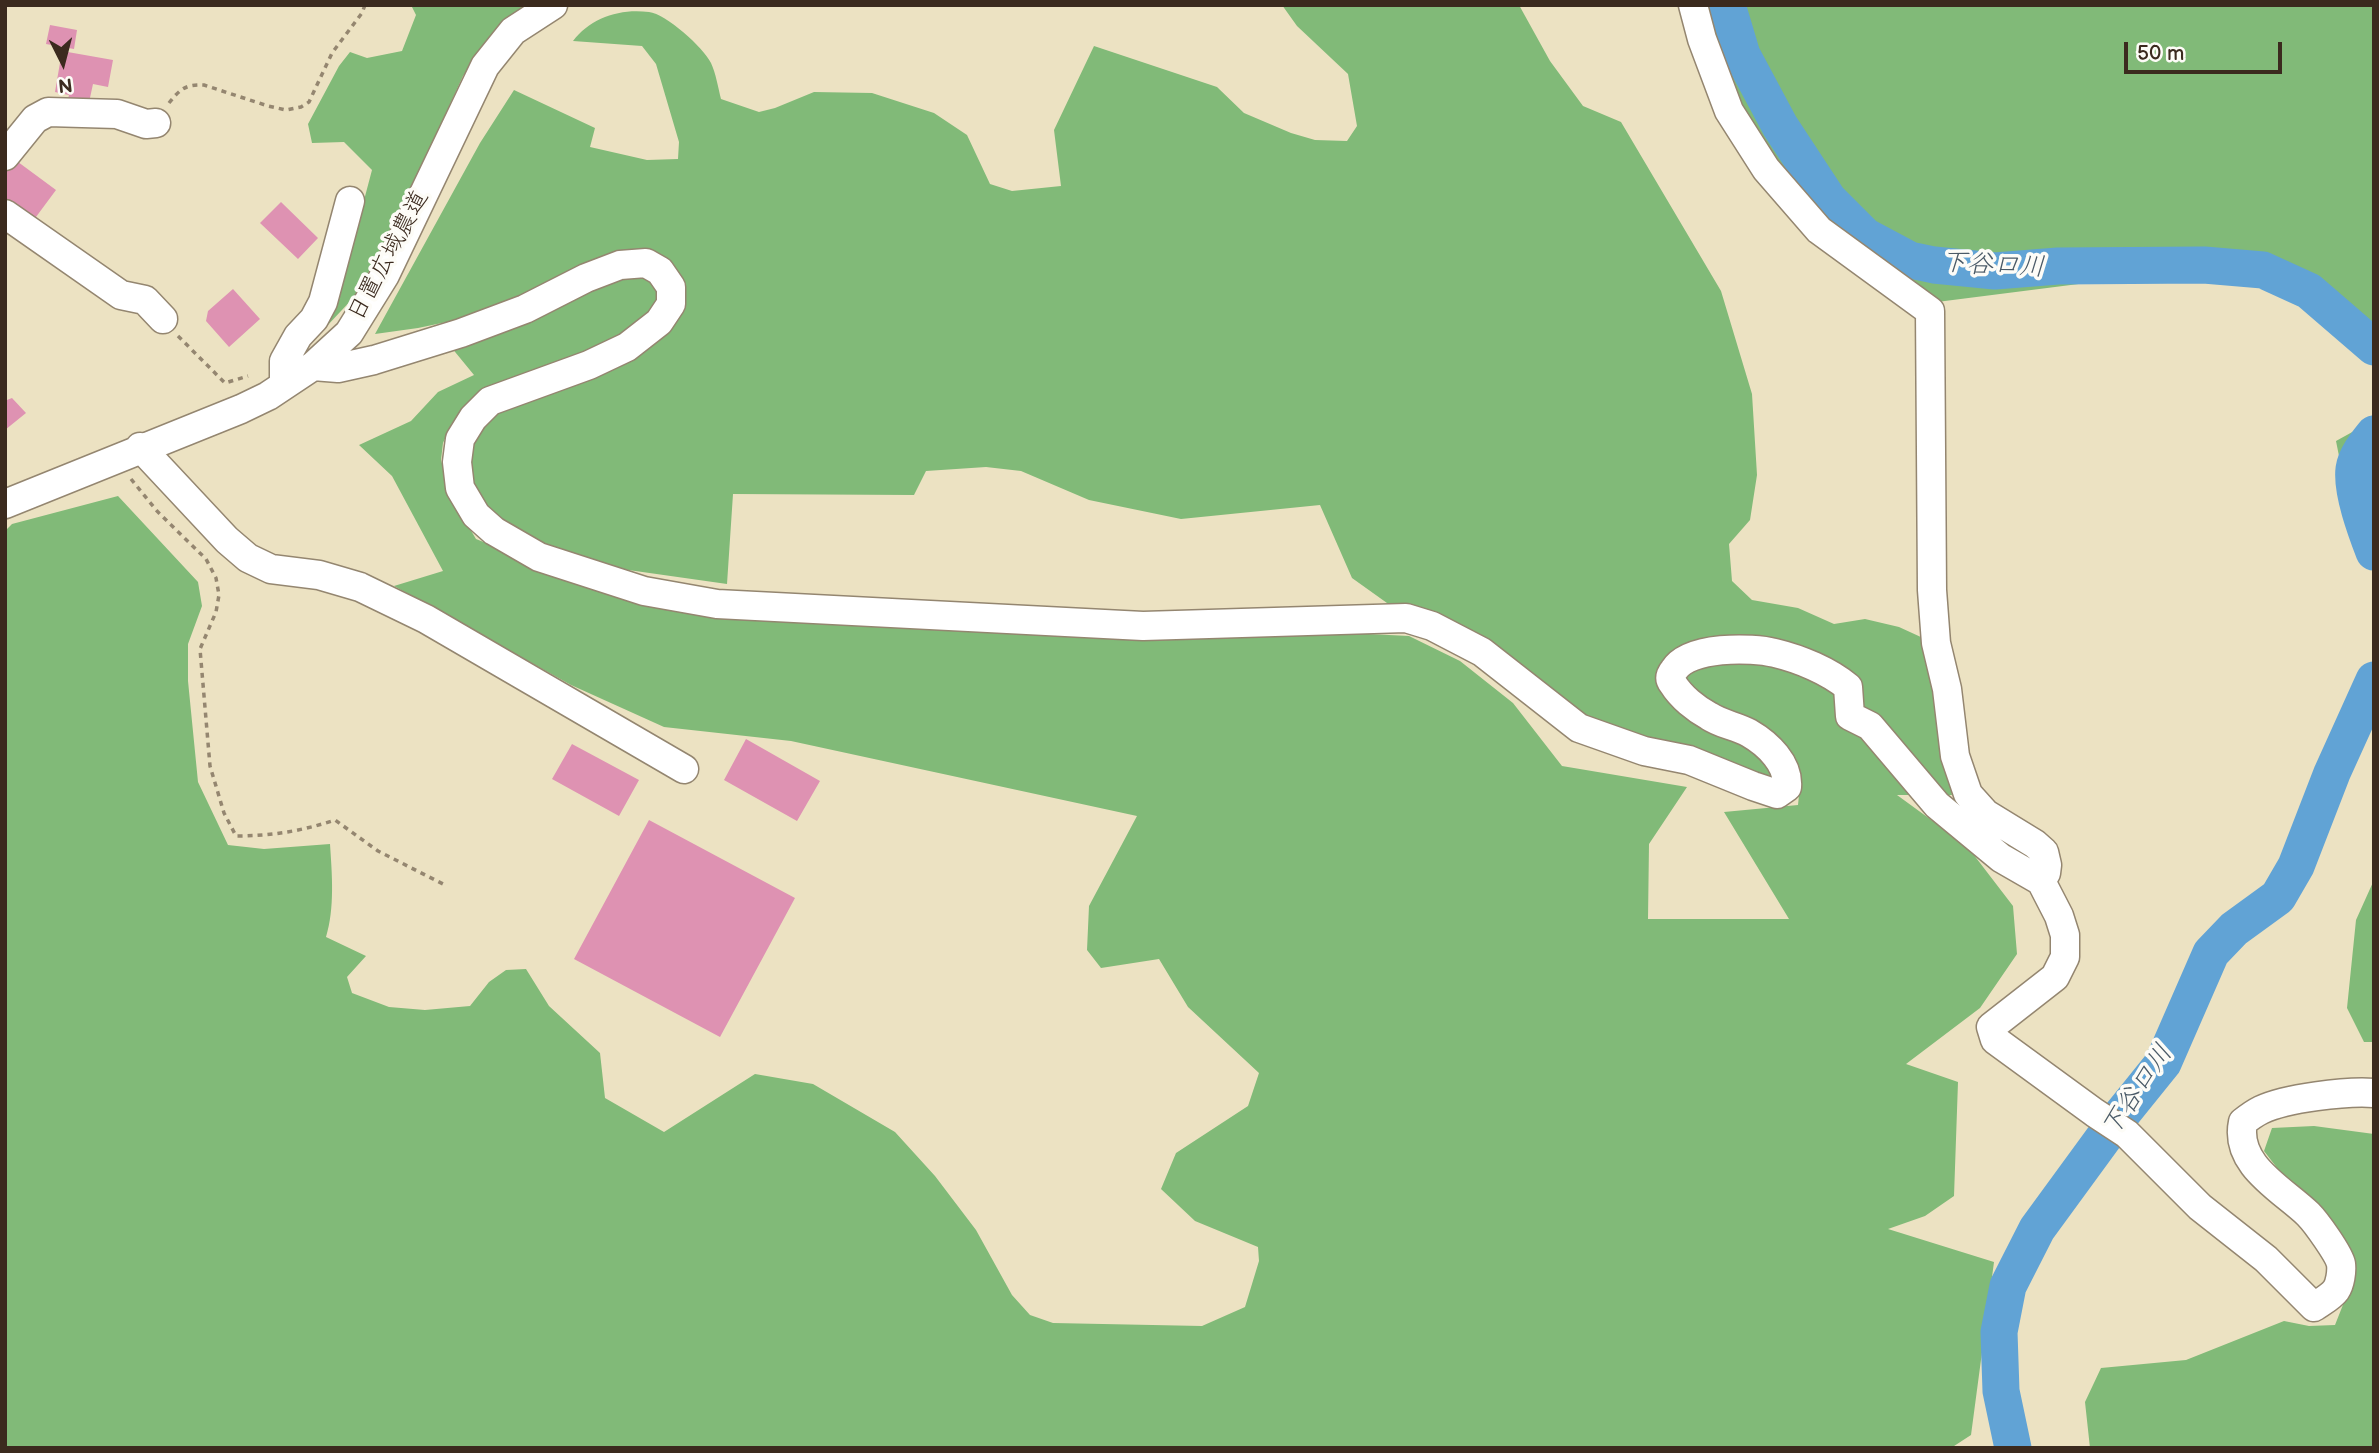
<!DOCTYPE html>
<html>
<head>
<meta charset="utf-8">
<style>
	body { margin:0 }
	#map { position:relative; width:2379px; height:1453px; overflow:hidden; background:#ece2c2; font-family:"Balsamiq Sans",sans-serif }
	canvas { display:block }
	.frame { position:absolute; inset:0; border:7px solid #3b2a1e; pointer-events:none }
	.north { position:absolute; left:28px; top:28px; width:70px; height:70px; -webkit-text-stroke:5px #fdfcf7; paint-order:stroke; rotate:174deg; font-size:19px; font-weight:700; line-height:28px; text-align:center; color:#3b2a1e }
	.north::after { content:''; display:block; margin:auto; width:24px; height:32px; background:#3b2a1e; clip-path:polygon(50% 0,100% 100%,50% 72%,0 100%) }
	.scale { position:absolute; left:2124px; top:42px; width:158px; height:32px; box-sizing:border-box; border:4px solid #3b2a1e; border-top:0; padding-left:9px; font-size:21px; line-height:24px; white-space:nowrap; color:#3b2a1e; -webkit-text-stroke:5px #fdfcf7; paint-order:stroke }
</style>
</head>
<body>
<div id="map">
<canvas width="2379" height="1453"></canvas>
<div class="frame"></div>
<div class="north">N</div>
<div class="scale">50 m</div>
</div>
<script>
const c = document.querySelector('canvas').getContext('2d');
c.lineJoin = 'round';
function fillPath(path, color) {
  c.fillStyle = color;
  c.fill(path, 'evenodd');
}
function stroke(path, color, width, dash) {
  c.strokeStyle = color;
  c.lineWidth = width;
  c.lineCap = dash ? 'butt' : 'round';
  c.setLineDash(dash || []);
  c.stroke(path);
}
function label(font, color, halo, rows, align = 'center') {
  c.font = font + ' "Balsamiq Sans","Klee One",sans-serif';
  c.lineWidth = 7;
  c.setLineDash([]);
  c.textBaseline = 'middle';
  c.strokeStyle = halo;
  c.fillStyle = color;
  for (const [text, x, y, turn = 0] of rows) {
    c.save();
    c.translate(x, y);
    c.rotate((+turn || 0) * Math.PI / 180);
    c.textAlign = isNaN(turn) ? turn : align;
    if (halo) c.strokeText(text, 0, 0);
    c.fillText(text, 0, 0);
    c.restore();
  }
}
const forest = new Path2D(`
	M411,5H529L503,22L463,76L393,228L356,295L326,327L350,253L372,170L344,142L312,143L308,124L339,66L350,52L367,58L402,51L416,15Z
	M1282,5H1519L1550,61L1583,106L1621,122L1721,291L1752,394L1757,475L1750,520L1729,544L1732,581L1752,600L1798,608L1834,624L1865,619L1899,627L1923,638L1938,700L1952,795H1897L1967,846L2013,906L2017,954L1980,1008L1906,1064L1958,1082L1954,1196L1925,1216L1888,1229L1994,1262L1971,1435L1951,1448H5V531L12,524L118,496L198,582L202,606L188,644V681L198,782L228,845L264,849L330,844C332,874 335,908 326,937L366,956L347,977L352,993L389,1007L425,1010L470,1006L489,982L506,970L526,969L549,1006L600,1053L605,1098L664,1132L755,1074L813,1084L895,1132L935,1176L976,1230L1012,1295L1030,1315L1053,1323L1202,1326L1245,1307L1259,1261L1258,1247L1195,1221L1161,1189L1176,1153L1248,1106L1259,1073L1188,1007L1159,959L1101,968L1087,950L1089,906L1137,816L791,741L664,727L571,685L394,586L443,571L392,476L359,445L411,421L438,392L474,375L451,347L579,294L641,272L657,284L658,304L619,339L479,398L452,423L443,443L441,460L451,497L476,539L622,597L1409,636L1460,661L1513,703L1562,766L1687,787L1649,844L1648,919H1789L1724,812L1798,805L1801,775L1771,787L1615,751L1529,672L1394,608L1352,578L1320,505L1181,519L1089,500L1021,471L986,467L926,471L914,495L733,494L727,584L579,563L499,524L476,499L468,448L495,408L663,334L669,264L594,265L461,319L418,328L375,334L480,143L514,90L595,128L590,147L647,160L678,159L679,142L656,64L642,46L573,41C590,18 620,8 649,12C666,14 703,47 711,63C716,74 718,87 721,99L759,112L775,108L814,92L872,93L934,113L967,135L990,184L1012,191L1061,186L1054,130L1094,46L1217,87L1244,113L1291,133L1315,140L1347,141L1357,126L1348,74L1297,26Z
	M1704,5H2374V331L2348,311L2240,277L2110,280L1937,302L1832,229L1782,171L1743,114Z
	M2374,420V460L2339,456L2336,441Z
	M2374,880V1042H2364L2347,1008L2356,920Z
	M2314,1126L2374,1134V1448H2090L2085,1402L2101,1368L2186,1360L2284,1321L2309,1326L2335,1325L2350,1287L2291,1186L2264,1151L2272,1128Z`);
const river = new Path2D(`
	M1727,5L1742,55L1780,126L1828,199L1865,236L1910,260L1934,265L1995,271L2058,266L2204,265L2263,270L2309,291L2374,347
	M2374,434C2366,444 2356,456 2354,469C2351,491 2366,531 2374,552
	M2013,1448L2001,1391L1999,1332L2008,1286L2037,1229L2113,1125L2163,1063L2211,953L2234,929L2278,897L2296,866L2332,773L2374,680`);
const building = new Path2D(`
	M50,25L77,30L74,49L46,44Z
	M62,51L113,60L108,87L93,84L88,107L67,103L69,95L55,92Z
	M14,159L56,190L33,221L5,201V172Z
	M281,202L318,238L298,259L260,223Z
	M233,289L260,319L229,347L206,321L208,311Z
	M5,398L7,400L12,398L26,413L5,430Z
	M746,739L820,781L797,821L724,780Z
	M572,744L639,780L619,816L552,779Z
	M649,820L795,898L720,1037L574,959Z`);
const path = new Path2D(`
	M169,103C180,89 186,84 204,85L268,106L286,110L301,107L309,102L332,53L362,13L365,5
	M178,336L225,383L248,376
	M131,479L157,511L206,559L216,578L219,595L216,612L200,649L210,766L224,813L236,836C271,836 302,831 335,820L378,851L443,884`);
const minor = new Path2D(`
	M1693,5L1702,39L1729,111L1766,169L1819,230L1930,311L1932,590L1936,643L1947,689L1955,756L1968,794L1986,814L2035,844L2044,852L2047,865L2046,873L2041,881
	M5,156L35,119L48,112L117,114L146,124L156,123
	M5,214L121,295L145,300L163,319
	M313,366L338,368L374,360L461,333L525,309L586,278L620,265L646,263L660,271L671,287V304L659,322L627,347L589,365L490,401L473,418L460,439L457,462L460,488L476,515L494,531L539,557L644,591L717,604L1143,626L1406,618L1432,626L1482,652L1579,728L1644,751L1689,760L1753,786L1777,794L1787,787C1789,764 1768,744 1749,733C1736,726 1721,724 1709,716C1696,709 1681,697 1673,684C1669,679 1670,675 1674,670C1689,646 1751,647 1775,653C1800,659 1829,671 1848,687L1850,716L1870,726L1937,805L2001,858L2041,881L2059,916L2065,935V957L2055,977L1991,1027L1995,1040L2095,1113L2127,1134L2200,1207L2266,1259L2314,1307C2321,1302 2331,1297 2336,1290C2340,1284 2342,1272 2341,1264C2339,1254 2316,1222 2308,1214C2282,1189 2234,1165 2243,1122C2248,1118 2255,1113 2261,1110C2286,1098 2346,1091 2374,1093
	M284,385V361L298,336L314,319L323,302L350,201
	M140,447L227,540L248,558L271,569L319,575L360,587L426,619L684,769
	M5,504L241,409L268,396L313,366L349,333L385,275L485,66L513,31L553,5`);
const streetNames = [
	["日置広域農道",389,256,-62]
];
const waterNames = [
	["下谷口川",1993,266,3],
	["下谷口川",2138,1091,-56]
];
fillPath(forest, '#81ba78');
stroke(river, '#61a3d5', 37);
fillPath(building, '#de92b2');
stroke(minor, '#948670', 31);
stroke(path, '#948670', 3.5, [5, 5]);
stroke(minor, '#fff', 28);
label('24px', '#3b2a1e', '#fdfcf7', streetNames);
label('italic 26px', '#4a5a67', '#fdfcf7', waterNames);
</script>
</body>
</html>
